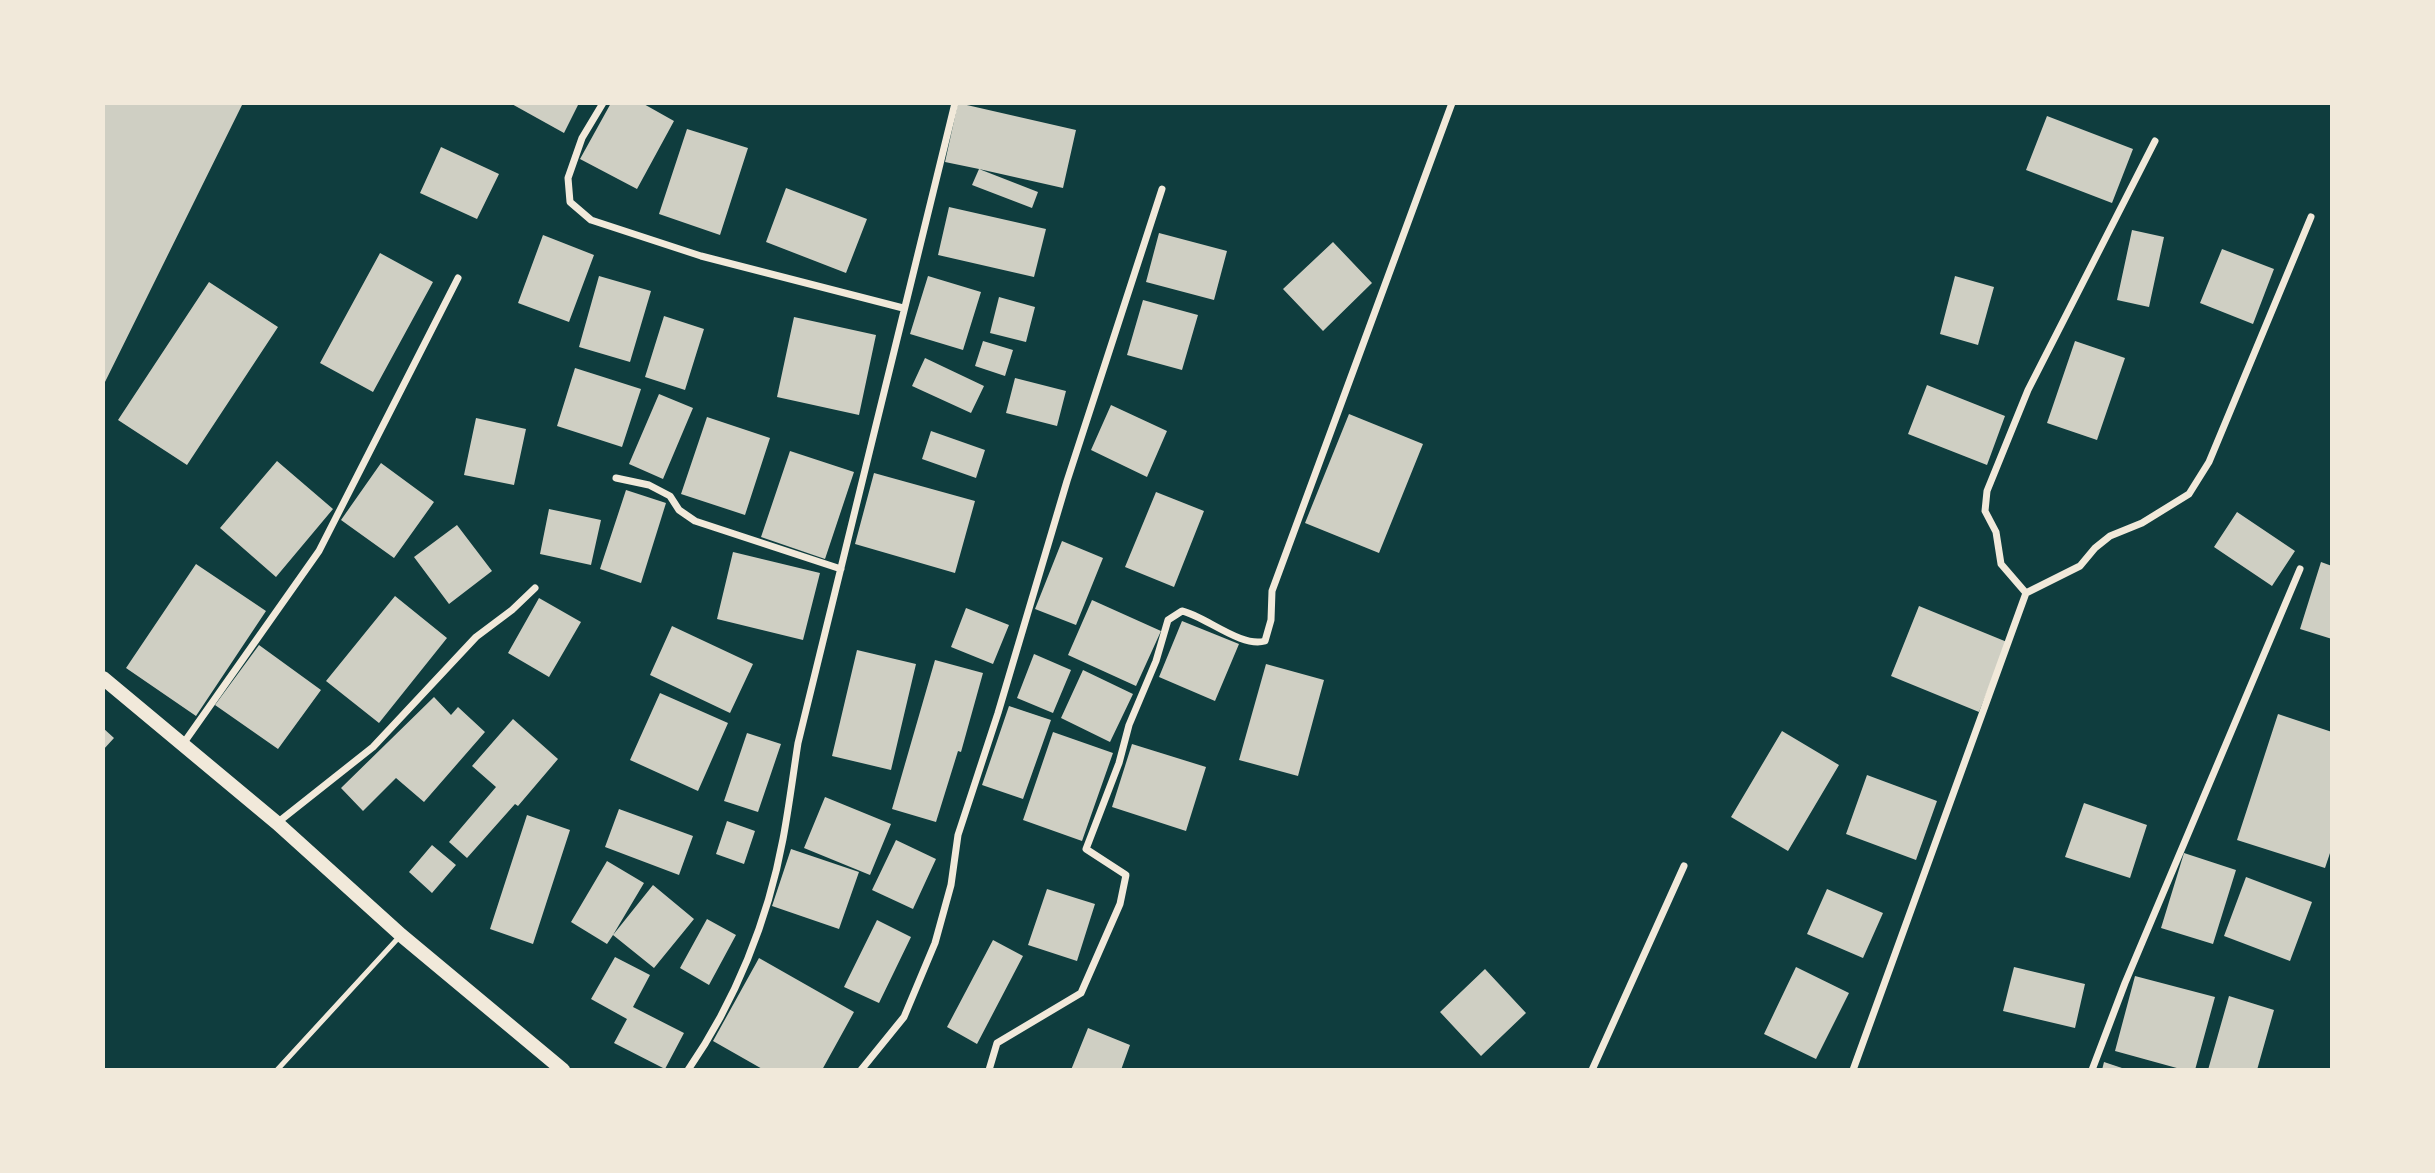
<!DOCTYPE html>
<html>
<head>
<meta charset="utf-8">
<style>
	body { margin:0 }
	#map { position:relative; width:2435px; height:1173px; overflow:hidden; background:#0f3d3e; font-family:Overpass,sans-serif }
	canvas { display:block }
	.frame { position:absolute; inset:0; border:105px solid #f1e9da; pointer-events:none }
</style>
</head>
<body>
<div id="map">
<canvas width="2435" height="1173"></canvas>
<div class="frame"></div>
</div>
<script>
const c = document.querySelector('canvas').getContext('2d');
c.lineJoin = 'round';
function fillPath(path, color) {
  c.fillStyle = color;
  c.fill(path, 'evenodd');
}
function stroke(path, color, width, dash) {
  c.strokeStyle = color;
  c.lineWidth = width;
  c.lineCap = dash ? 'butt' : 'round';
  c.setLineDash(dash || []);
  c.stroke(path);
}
const building = new Path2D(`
	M103,103H243L103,386Z
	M510,103H579L564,133Z
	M611,103H642L674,121L637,189L580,159Z
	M958,103L1076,130L1063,188L979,169L1038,192L1032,208L972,185L979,169L945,162Z
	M2047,116L2133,149L2112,203L2026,170Z
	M687,129L748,148L720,235L659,214Z
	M441,147L499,174L477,219L420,193Z
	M786,188L867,219L846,273L766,242Z
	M949,207L1046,229L1034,277L938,255Z
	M2132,230L2164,237L2149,307L2117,300Z
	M1159,233L1227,251L1214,300L1146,282Z
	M543,235L594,255L569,322L518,303Z
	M1333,242L1372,283L1323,331L1283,289Z
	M2222,249L2274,269L2253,324L2200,303Z
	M380,253L433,282L373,392L320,363Z
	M599,276L651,291L630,362L579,347Z
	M928,276L981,292L963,350L910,334Z
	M1955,276L1994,287L1978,345L1940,334Z
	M209,282L278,327L187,465L118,420Z
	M999,297L1035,307L1026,342L990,333Z
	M1143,300L1198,315L1182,370L1127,355Z
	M664,316L704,329L685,390L645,377Z
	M794,317L876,335L859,415L777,397Z
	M983,341L1013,350L1005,376L975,366Z
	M2075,341L2125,358L2097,440L2047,423Z
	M925,358L984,386L971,413L912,386Z
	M575,368L641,389L622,447L557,426Z
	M1015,378L1066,391L1057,426L1006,413Z
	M1927,385L2005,416L1987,465L1908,434Z
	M659,394L693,408L663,479L629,464Z
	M1111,405L1167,431L1147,477L1091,450Z
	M1349,414L1423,444L1379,553L1305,523Z
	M707,417L770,438L745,515L681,494Z
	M476,418L526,429L514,485L464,475Z
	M931,431L985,450L976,478L922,459Z
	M790,451L854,472L825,559L761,537Z
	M277,461L333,509L276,577L220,528Z
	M381,463L434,502L394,558L341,520Z
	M874,473L975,501L955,573L855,544Z
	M626,490L666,503L641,583L600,569Z
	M1156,492L1204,511L1174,587L1125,567Z
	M549,509L601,520L591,565L540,554Z
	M2237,512L2295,551L2272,586L2214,547Z
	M457,525L492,571L449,604L414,557Z
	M1062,541L1103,558L1076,625L1035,609Z
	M733,552L820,573L803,640L717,619Z
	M2321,562L2332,566V639L2300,629Z
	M196,564L266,611L196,716L126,668Z
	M395,596L447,638L379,723L326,681Z
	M539,598L581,622L549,677L508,653Z
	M1092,600L1161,631L1136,686L1068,655Z
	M1919,606L2007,642L1979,712L1891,676Z
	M966,608L1009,625L993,664L951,647Z
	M1182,621L1239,644L1215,701L1159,677Z
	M672,626L753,664L730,713L650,675Z
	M259,645L321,690L278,749L215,705Z
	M857,650L916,664L891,770L832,756Z
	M1034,654L1071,670L1053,713L1017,698Z
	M935,660L983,673L961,752L958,751L936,822L892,809Z
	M1266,664L1324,680L1298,776L1239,760Z
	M1083,670L1133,694L1110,742L1061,718Z
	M660,693L728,723L698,791L630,760Z
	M434,697L451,715L458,707L485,732L424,802L396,778L363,811L341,788Z
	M1009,706L1051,720L1023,799L982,785Z
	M2278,714L2332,732V847L2325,868L2237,840Z
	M513,719L558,759L518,806L515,804L467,858L449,842L496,787L472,766Z
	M103,728L114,738L103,750Z
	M1782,731L1839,765L1788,851L1731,817Z
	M1053,732L1113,753L1082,841L1023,820Z
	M747,733L781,744L758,812L724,801Z
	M1132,744L1206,767L1186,831L1112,807Z
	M1867,775L1937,801L1916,860L1846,834Z
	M825,797L891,824L870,875L804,848Z
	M2084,803L2147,825L2130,878L2065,857Z
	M619,809L693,836L679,875L605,847Z
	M527,815L570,830L533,944L490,929Z
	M727,821L755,831L744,864L716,854Z
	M896,840L936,859L913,909L872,890Z
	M432,845L456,865L432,893L409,872Z
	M791,849L859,872L839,929L772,906Z
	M2184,853L2236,870L2213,944L2161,928Z
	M607,861L644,883L613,935L653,885L694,919L654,968L613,935L607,944L571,922Z
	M2246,877L2312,902L2290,961L2224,936Z
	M1047,889L1095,904L1077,961L1028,945Z
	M1827,889L1883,913L1863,958L1807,934Z
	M707,919L736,935L709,985L680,968Z
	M877,920L911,937L879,1003L844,987Z
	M993,940L1023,956L977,1044L947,1027Z
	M615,957L650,975L633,1007L684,1033L665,1069L614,1043L627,1019L591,999Z
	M759,958L854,1012L822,1070H764L713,1041Z
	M1796,967L1849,993L1816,1059L1764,1034Z
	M2014,967L2085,984L2075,1028L2003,1011Z
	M1485,969L1526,1013L1481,1056L1440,1012Z
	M2135,976L2215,997L2195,1070H2184L2115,1051Z
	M2229,996L2274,1010L2257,1070H2208Z
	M1088,1028L1130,1045L1121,1070H1071Z
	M2104,1062L2125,1069V1070H2102Z`);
const service = new Path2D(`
	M277,1070L401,935`);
const minor = new Path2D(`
	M603,103L582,138L568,178L570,202L591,220L701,256L903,308
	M616,478L649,485L670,496L679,510L695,521L841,569
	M2026,593L2001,564L1996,532L1985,511L1987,491L2028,390L2155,141
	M183,744L319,551L458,278
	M277,823L373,747L476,637L512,610L535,588
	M688,1070C735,1002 768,920 783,839C789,807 793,775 798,743L955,103
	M861,1070L904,1017L935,943L951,885L958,835L998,713L1067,481L1162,189
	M989,1070L997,1043L1081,993L1120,904L1126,875L1086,849L1119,763L1129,725L1156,661L1168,620L1182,611C1205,616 1241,648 1265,641L1271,620L1272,591L1452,103
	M1592,1070L1684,866
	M1853,1070L2026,593L2080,566L2095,548L2110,536L2142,523L2189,494L2209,462L2311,217
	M2092,1070L2125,983L2300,569`);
const secondary = new Path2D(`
	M103,678L277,823L401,935L563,1070`);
fillPath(building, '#cfcfc3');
stroke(service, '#f1e9da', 5);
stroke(minor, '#f1e9da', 7);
stroke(secondary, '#f1e9da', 14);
</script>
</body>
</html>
